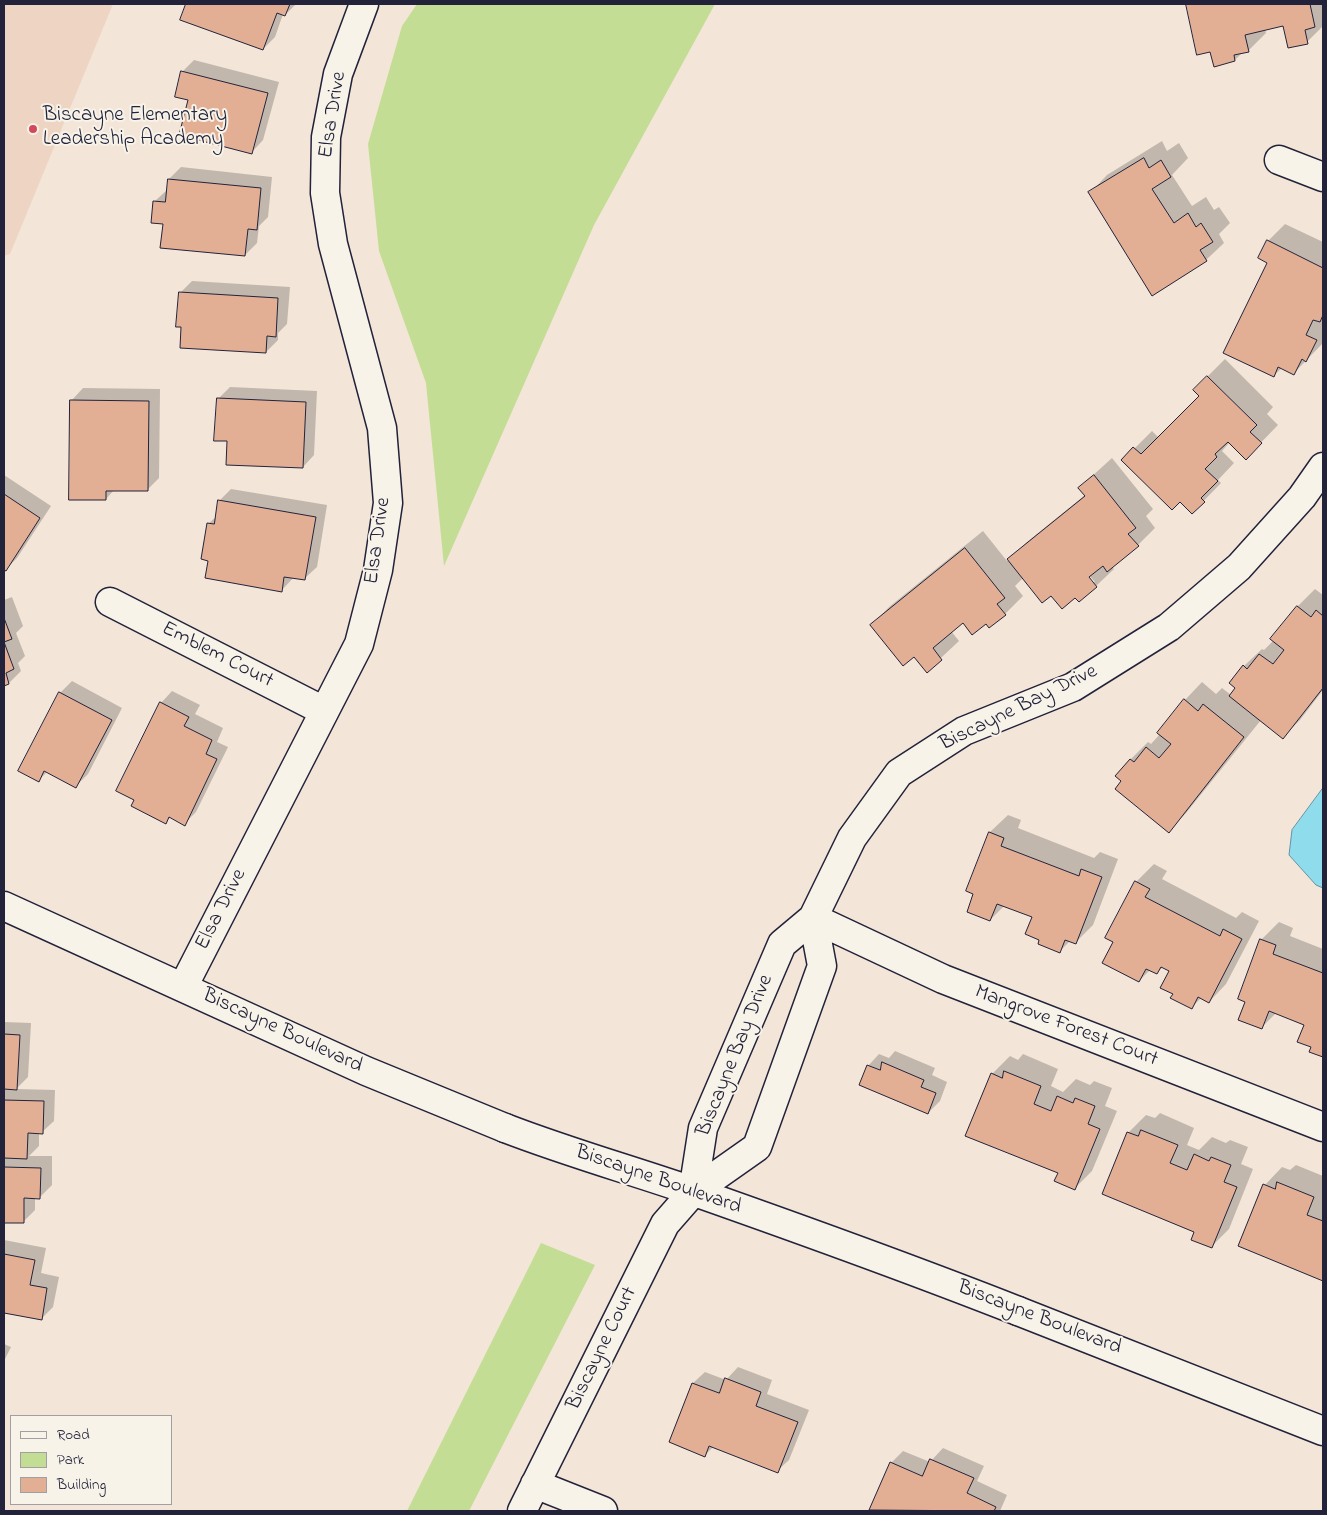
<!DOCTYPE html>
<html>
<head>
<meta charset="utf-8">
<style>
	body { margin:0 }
	#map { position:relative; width:1327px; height:1515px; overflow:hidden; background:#f3e5d7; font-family:"Indie Flower",sans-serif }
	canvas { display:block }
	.frame { position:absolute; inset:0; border:5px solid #22223b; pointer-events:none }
	.legend { position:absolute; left:10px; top:1415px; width:162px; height:90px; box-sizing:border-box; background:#f7f3e8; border:1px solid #a29fa3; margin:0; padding:6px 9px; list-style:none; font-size:15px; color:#22223b }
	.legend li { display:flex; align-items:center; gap:10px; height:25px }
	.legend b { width:25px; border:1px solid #a29fa3 }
</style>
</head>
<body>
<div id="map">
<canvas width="1327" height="1515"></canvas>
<div class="frame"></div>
<ul class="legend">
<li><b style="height:6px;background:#f7f3e8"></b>Road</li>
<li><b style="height:14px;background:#c4dd94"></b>Park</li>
<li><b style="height:14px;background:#e2af95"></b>Building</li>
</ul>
</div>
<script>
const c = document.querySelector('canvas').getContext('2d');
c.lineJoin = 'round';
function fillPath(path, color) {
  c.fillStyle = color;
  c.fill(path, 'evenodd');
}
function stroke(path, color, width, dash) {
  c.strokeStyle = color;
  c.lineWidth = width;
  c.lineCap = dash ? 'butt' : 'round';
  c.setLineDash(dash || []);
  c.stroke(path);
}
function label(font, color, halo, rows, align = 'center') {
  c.font = font + ' "Indie Flower",sans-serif';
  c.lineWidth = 4;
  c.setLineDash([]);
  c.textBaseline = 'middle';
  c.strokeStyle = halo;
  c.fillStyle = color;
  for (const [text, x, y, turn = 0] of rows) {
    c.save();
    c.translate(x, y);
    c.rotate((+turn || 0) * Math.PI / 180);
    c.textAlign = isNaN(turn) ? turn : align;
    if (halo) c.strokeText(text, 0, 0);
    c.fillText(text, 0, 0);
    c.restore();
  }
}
const built = new Path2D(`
	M4,4H113L10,254L4,256Z`);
const green = new Path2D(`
	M417,4H715L594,225L444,566L426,383L379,251L368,144L402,26Z
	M541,1243L595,1265L469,1511H407Z`);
const water = new Path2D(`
	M1323,788V888L1316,885L1289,855L1292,830Z`);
const shadow = new Path2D(`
	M188,4H296L285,15L283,14L275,37L263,49L182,19Z
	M1187,4H1323V26L1307,42L1284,25L1265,29L1266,33L1248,51L1243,52L1235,60L1211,50L1198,54Z
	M194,60L279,82L263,140L252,152L189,99L182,72Z
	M1162,141L1167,151L1179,143L1188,158L1172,175L1192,206L1206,197L1214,210L1219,207L1230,223L1219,234L1224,243L1206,260L1152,294L1090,193L1107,175Z
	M181,167L272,177L268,217L259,226L257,243L245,255L164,223L155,201L167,190L169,179Z
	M1285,224L1323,242V343L1294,373L1282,368L1273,376L1268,241Z
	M192,281L290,287L287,324L278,333V340L266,352L182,326L181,292Z
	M1225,359L1273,407L1267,414L1278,425L1246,458L1230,442L1222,451L1234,463L1218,480L1221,483L1192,513L1180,501L1123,460L1152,431L1159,438L1201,396L1194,390Z
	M230,387L317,391L314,455L303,467L228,440L218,399Z
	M83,388L160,389L159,478L147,490H114L106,499L72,400Z
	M1112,458L1153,509L1146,516L1155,528L1138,545L1112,567L1114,569L1096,586L1076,596L1052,594L1024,577L1015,586L1023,596L1005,614L986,622H963L951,631L959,641L927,671L914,655L872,625L889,607L983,531L1007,561L1027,542L1085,495L1079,488ZM1086,572L1095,582H1091Z
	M4,475L51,506L17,558L6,569L4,568Z
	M231,489L327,505L317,567L305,578L294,577L282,590L209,560L208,524L217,516L219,501Z
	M1315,589L1323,595V690L1300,720L1283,737L1261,720L1186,813L1169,831L1123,781L1131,759L1148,742L1151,744L1160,734L1185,700L1202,682L1216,694L1222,688L1231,695L1237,688L1244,666L1262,649L1264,650L1274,640L1272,639L1298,606Z
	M12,597L23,626L16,633L25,656L18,663L21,671L9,683L4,685V600Z
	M72,681L122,708L88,774L76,786L48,771L38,781L60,693Z
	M172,691L200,705L195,714L223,728L217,742L228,747L196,812L184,824L171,817L165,822L136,799L161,703Z
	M1008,815L1021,820L1018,828L1094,858L1100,852L1118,859L1093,925L1076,942L1071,940L1060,951L1040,939L1034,916L1005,905L990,920V832Z
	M1154,864L1167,871L1162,879L1236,918L1242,912L1259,921L1226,984L1209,1002L1201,998L1191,1008L1174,994L1170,970L1163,967L1156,973L1150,970L1139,981L1115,941L1136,882Z
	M1279,922L1293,928L1290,936L1323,949V1056L1311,1051L1313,1047L1306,1024L1276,1013L1262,1027L1247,1002L1261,940Z
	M4,1022L31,1023L28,1077L16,1089L55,1090L54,1121L42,1132H39V1146L29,1156H52V1185L40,1197H35V1210L23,1222H4Z
	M895,1051L935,1068L932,1075L947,1082L940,1101L928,1113L868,1066L879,1054L889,1058Z
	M1023,1054L1058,1069L1051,1086L1063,1092L1076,1079L1090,1085L1094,1081L1112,1088L1105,1106L1117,1111L1092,1171L1075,1188L1059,1173L992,1074L1010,1056L1018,1060Z
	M1160,1113L1194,1128L1187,1145L1199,1150L1212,1137L1226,1143L1230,1140L1248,1147L1241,1164L1253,1169L1229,1229L1211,1247L1196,1231L1128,1133L1146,1115L1155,1118Z
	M1296,1165L1323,1176V1280L1239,1245L1265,1185L1282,1167L1290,1170Z
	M4,1240L46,1248L41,1273L59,1277L53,1307L41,1319L4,1311Z
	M4,1344L11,1347L4,1361Z
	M738,1367L772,1380L767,1394L809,1410L789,1460L777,1471L714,1446L705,1455L670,1442L693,1383L705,1372L726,1380Z
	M943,1448L984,1466L977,1481L1007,1495L1000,1511H875L870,1509L891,1463L903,1451L930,1462Z`);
const building = new Path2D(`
	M186,4H290L285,16L277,13L263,50L180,20Z
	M1186,4H1310L1315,27L1305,30L1308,44L1288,48L1283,26L1245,35L1249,52L1234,55L1235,61L1214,67L1210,52L1197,55Z
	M181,71L268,93L252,154L179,135L188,100L175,97Z
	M1144,158L1149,168L1161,160L1171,177L1152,189L1174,223L1188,213L1196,227L1201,223L1213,242L1200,250L1207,261L1152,296L1088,192Z
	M168,179L261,188L257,230L248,229L245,256L160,248L163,224L151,223L153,201L165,202Z
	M1267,240L1323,268V315L1320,322L1313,320L1306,335L1317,340L1306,362L1302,359L1294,375L1278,367L1274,377L1223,353L1267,263L1258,258Z
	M179,292L278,298L276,337L267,336L266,353L180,348L181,327H176Z
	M1207,376L1257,425L1250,432L1262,443L1246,460L1228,442L1215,454L1217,457L1205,469L1218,481L1201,498L1205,502L1192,514L1180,502L1172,510L1121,460L1133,447L1141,454L1199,396L1193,390Z
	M217,398L306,402L303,468L226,465L227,441H214Z
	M70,400L149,401L148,491H106V500H69Z
	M1094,475L1136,528L1128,534L1139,546L1107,572L1103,566L1089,577L1097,587L1079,602L1075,598L1062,609L1051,596L1042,603L1007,559L1085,496L1078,488Z
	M4,494L40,518L6,571L4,570Z
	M218,500L316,517L305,580L284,577L282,592L205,578L208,561L201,559L207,523L214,524Z
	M965,548L1005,598L997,604L1006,615L989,628L986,624L972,635L963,623L933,648L942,660L927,673L914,657L903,666L870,625Z
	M1297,606L1311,617L1316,610L1323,616V688L1283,739L1229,696L1235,688L1229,683L1243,665L1247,669L1259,654L1273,664L1284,650L1270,639Z
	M4,618L12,639L4,642L14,669L6,673L9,684L4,686Z
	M59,692L112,720L76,788L44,771L39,782L18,771Z
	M1184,699L1198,711L1203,704L1244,737L1169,833L1115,789L1121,781L1115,776L1130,759L1134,762L1146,747L1159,758L1171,744L1157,733Z
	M160,702L189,717L184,726L212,740L206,754L217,759L185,826L169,817L166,824L131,806L134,800L116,791Z
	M989,832L1004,838L1001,846L1079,876L1081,869L1102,877L1076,944L1065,940L1060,953L1038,944L1039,940L1025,934L1032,917L997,904L990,921L967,912L973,894L966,891Z
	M1135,881L1150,889L1145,897L1220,936L1223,929L1242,939L1209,1003L1198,997L1192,1009L1170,998L1173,994L1160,988L1169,971L1161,967L1157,974L1146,969L1139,982L1102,963L1113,942L1105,938Z
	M1260,939L1276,945L1273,954L1323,973V1057L1309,1052L1311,1047L1297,1042L1304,1025L1269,1011L1262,1029L1238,1020L1245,1002L1238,999Z
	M4,1034L20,1035L17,1090L4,1089Z
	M882,1062L924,1080L921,1087L936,1093L928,1114L859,1085L867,1065L880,1070Z
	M1004,1071L1041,1086L1034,1104L1051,1111L1057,1096L1073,1103L1075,1098L1095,1106L1088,1124L1100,1129L1075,1190L1054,1181L1058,1173L965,1136L991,1073L1002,1078Z
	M4,1100L44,1101L43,1134L28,1133L27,1159L4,1158Z
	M1141,1130L1178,1145L1170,1163L1187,1170L1194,1154L1209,1161L1211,1157L1231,1165L1224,1182L1237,1187L1212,1248L1191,1240L1194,1232L1102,1194L1127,1132L1138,1136Z
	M4,1167L41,1168L40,1199L24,1198V1223H4Z
	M1277,1182L1314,1197L1307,1215L1323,1221V1281L1238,1246L1263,1184L1275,1189Z
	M4,1254L35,1260L30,1285L47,1288L42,1320L4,1313Z
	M725,1378L761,1392L756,1406L798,1422L778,1473L709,1446L705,1457L669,1442L692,1383L719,1393Z
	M930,1459L974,1478L967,1493L996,1507L994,1511L869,1510L890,1462L922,1476Z`);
const minor = new Path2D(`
	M1279,160L1323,177
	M110,602L324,711
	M813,918L943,979L1323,1127
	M183,987L359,644L378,570L388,503L382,428L333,244L325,193L326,137L338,74L364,4
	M693,1192L703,1128L782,944L813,918L852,838L899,773L964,731L1073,687L1169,627L1239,567L1302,497L1323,467
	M535,1484L603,1511
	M522,1511L665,1224L693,1192L757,1147L822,966L813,918`);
const tertiary = new Path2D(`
	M4,906L366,1071L505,1128
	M1018,1311L1323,1431`);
const secondary = new Path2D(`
	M505,1128C567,1152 631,1170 695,1192C803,1230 911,1269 1018,1311`);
const markers = [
	[33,129,5,"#d1495b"]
];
const streetNames = [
	["Elsa Drive",334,115,-81],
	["Elsa Drive",379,541,-82],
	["Emblem Court",217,656,27],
	["Biscayne Bay Drive",1019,709,-26],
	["Elsa Drive",222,910,-63],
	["Mangrove Forest Court",1066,1027,21],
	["Biscayne Boulevard",282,1032,25],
	["Biscayne Bay Drive",736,1056,-68],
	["Biscayne Boulevard",658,1181,19],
	["Biscayne Boulevard",1039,1319,21],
	["Biscayne Court",603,1349,-64]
];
const poiNames = [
	["Biscayne Elementary",43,117],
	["Leadership Academy",43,141]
];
fillPath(built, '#eed5c3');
fillPath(green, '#c4dd94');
fillPath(water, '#8fdced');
stroke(water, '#6392a6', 1);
fillPath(shadow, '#0003');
fillPath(building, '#e2af95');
stroke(building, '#22223b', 1);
stroke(minor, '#22223b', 31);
stroke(tertiary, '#22223b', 31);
stroke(secondary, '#22223b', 31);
stroke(minor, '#f7f3e8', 28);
stroke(tertiary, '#f7f3e8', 28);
stroke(secondary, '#f7f3e8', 28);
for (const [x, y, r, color] of markers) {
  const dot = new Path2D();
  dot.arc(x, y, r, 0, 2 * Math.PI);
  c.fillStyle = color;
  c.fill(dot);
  stroke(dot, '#f7f3e8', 2);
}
label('21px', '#22223b', '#f7f3e8', streetNames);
label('21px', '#22223b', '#f7f3e8', poiNames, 'left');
</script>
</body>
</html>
